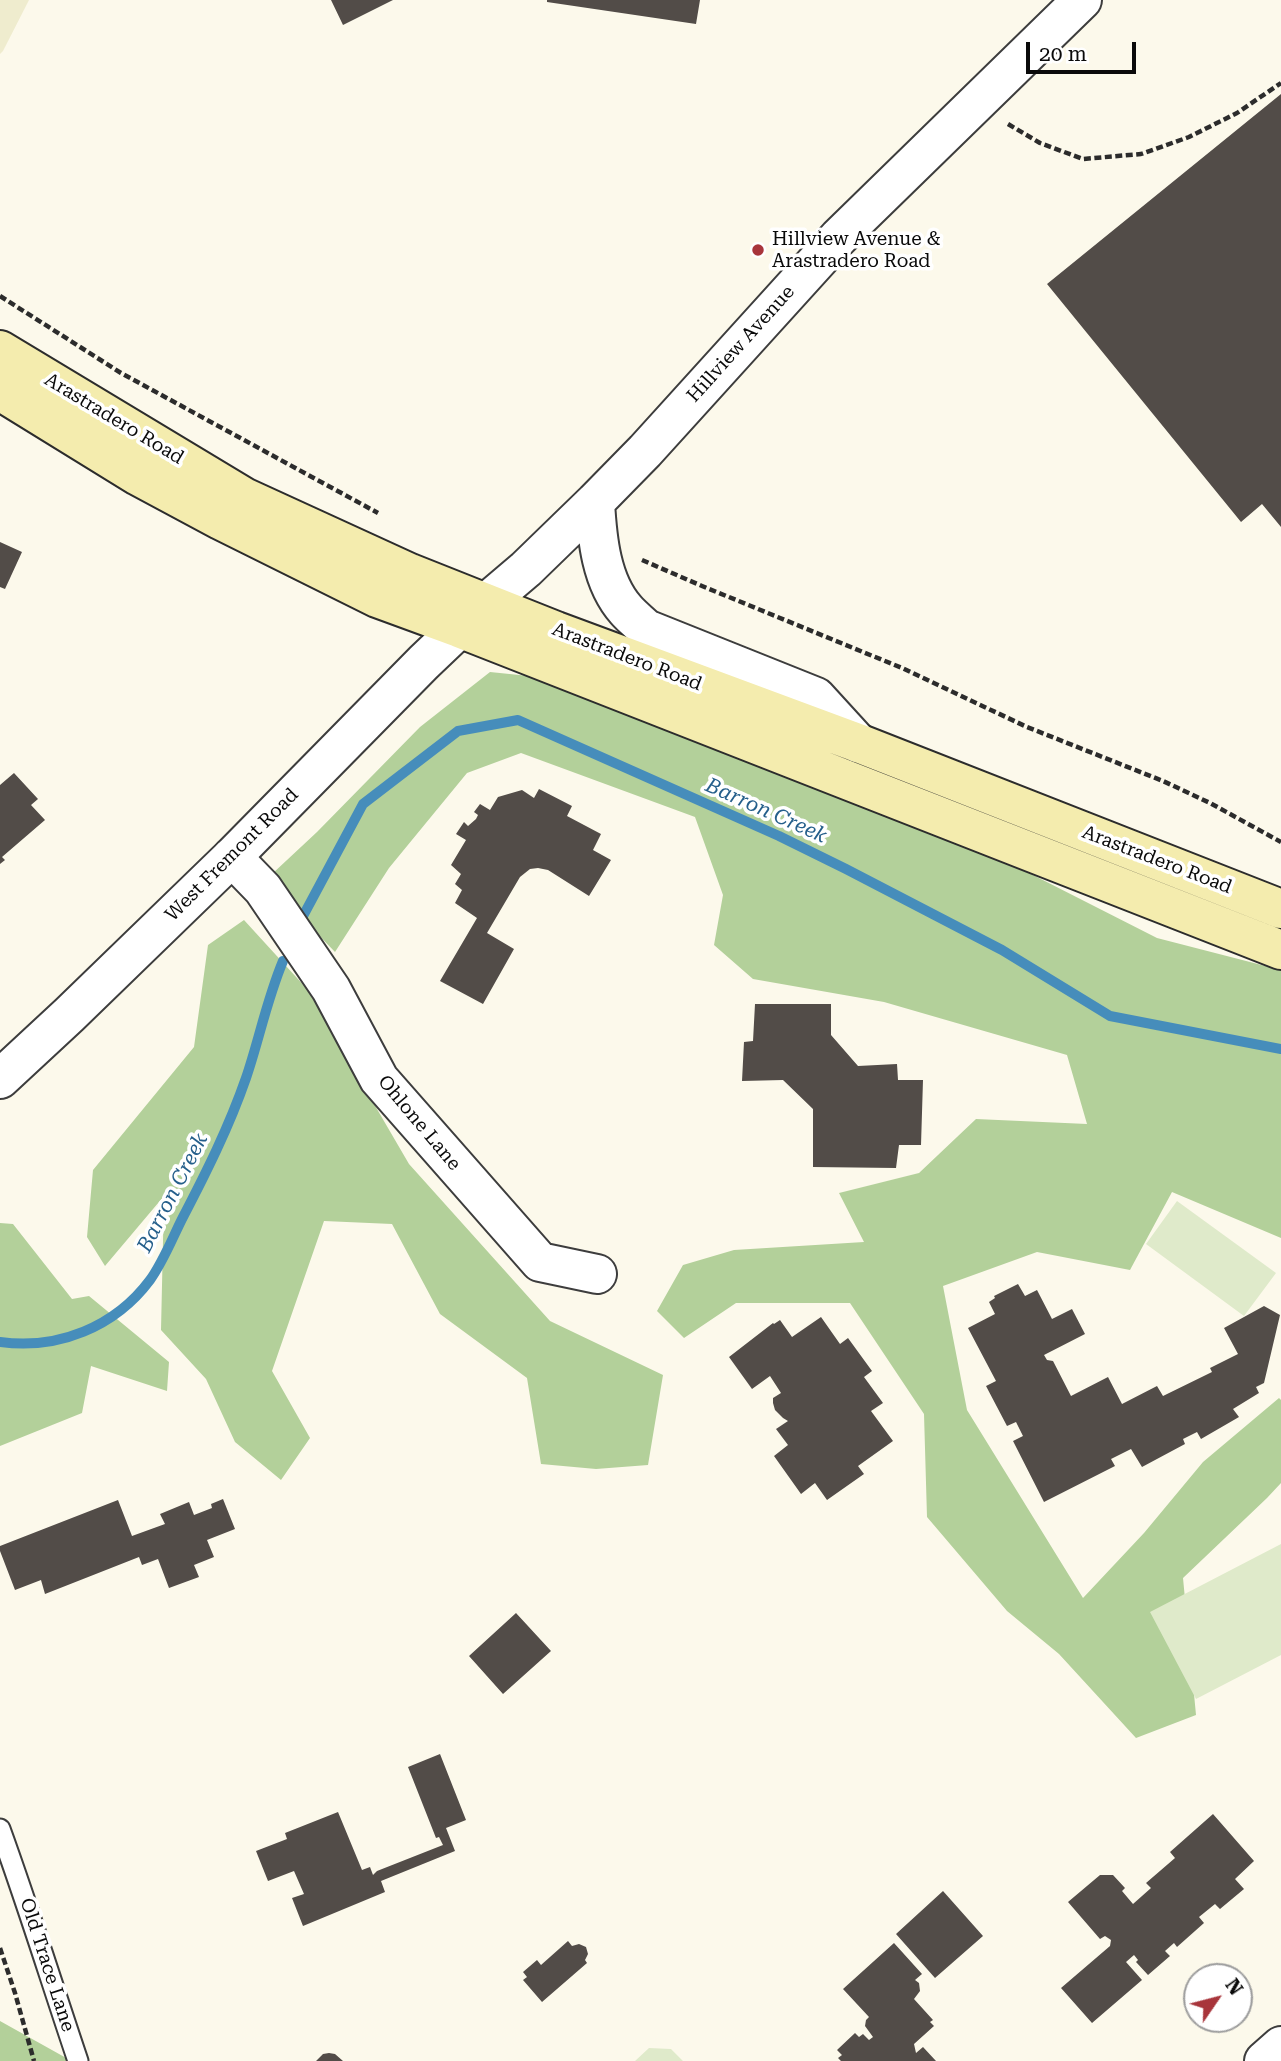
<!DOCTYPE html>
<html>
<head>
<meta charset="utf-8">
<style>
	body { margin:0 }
	#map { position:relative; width:1281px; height:2061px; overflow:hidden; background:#fcf9eb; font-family:"Roboto Serif",serif }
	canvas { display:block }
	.north { position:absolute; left:1183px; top:1963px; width:70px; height:70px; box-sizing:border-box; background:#fff; border:2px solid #9d9d9d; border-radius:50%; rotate:55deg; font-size:19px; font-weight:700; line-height:28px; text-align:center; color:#0a0a0a }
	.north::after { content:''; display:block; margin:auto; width:24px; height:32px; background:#a8353b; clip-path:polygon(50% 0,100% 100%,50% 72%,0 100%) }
	.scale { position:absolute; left:1026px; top:42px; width:110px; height:32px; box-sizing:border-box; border:4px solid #0a0a0a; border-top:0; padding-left:9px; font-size:21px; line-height:24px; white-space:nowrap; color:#0a0a0a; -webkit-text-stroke:5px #fff; paint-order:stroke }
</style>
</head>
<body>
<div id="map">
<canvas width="1281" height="2061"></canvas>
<div class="north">N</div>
<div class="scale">20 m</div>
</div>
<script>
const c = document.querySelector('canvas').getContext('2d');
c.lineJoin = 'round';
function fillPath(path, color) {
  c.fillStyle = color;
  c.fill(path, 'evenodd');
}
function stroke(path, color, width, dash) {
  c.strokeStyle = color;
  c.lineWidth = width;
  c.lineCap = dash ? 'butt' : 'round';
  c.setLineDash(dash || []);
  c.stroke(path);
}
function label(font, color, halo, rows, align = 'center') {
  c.font = font + ' "Roboto Serif",serif';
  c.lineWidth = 7;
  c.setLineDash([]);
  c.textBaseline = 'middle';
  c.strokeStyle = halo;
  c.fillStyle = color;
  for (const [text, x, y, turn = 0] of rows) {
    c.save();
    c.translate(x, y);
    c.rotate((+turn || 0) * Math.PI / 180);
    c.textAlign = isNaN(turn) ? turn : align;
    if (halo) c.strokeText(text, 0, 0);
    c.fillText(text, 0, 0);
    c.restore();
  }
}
const farmland = new Path2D(`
	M0,0H29L3,51L0,54Z`);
const forest = new Path2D(`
	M490,672L597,683L909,812L1157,938L1281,970V1238L1172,1192L1130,1270L1037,1252L943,1286L967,1410L1083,1598L1144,1533L1203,1462L1279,1398L1281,1400V1483L1267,1498L1183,1578L1196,1715L1136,1738L1059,1654L1007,1611L927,1517L924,1414L850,1303H736L684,1338L657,1311L683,1265L734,1250L864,1242L839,1193L919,1173L976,1119L1087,1124L1067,1055L884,1002L753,979L714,945L723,895L695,817L521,753L467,773L389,868L335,952L283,898L272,874L317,832L420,727Z
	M244,920L307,989L409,1164L550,1321L663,1375L648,1465L596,1469L541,1464L527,1378L440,1314L392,1224L324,1221L272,1371L310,1438L281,1480L235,1442L206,1379L161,1330L164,1196L105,1266L87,1237L93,1170L194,1047L208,945Z
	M0,1223L13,1224L72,1299L89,1296L169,1362L167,1391L91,1366L82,1413L0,1446Z
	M0,2021L68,2059L69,2061H0Z`);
const pitch = new Path2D(`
	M1177,1201L1276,1273L1244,1316L1146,1244Z
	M1281,1544V1655L1196,1699L1150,1612Z
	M649,2048L671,2049L683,2061H635Z`);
const stream = new Path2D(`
	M302,918L363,804L458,731L518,720L779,836L846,869L1002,950L1110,1016L1281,1049
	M0,1342C58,1350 115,1327 150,1280C163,1262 172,1239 182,1219C206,1173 229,1127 246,1078C259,1040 267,999 283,961`);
const building = new Path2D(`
	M331,0H393L343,25Z
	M547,0H700L696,24L547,2Z
	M1281,94V527L1262,504L1241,522L1047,284Z
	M0,542L22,552L5,589L0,587Z
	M14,773L38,799L31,805L45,820L2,857L5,860L0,864V785Z
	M539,789L572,806L567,816L601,834L593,850L611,860L589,896L548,870L538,868L530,869L520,877L487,933L514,949L483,1004L440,981L477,918L455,903L462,890L455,884L461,874L451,865L466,840L456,834L464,822L468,826L476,819L478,815L474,812L480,804L490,810L498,797L522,790L534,798Z
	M755,1004H831V1035L858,1066L897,1064L898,1080H923L921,1145H899L896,1168L813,1167V1109L783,1080L742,1081L744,1042L753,1041Z
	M1018,1284L1025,1296L1037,1290L1052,1319L1072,1309L1085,1334L1044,1355L1047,1360L1053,1361L1071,1396L1108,1377L1122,1404L1157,1386L1163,1396L1212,1372L1210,1368L1238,1354L1224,1328L1264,1306L1280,1315L1264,1383L1256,1387L1259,1393L1233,1409L1239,1417L1201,1439L1197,1432L1183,1439L1185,1444L1142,1467L1131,1449L1111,1459L1115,1466L1044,1502L1013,1441L1023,1436L1016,1422L1007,1426L986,1386L996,1381L968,1328L995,1314L989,1302L995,1298L994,1296Z
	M821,1317L840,1344L848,1338L872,1371L864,1377L883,1403L871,1411L893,1441L858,1466L864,1474L827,1500L815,1483L801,1494L774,1456L788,1445L776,1429L788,1421L783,1418L775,1410L773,1403V1398L781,1393L770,1376L752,1389L729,1357L773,1323L774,1324L780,1320L792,1337Z
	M223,1499L235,1529L207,1540L214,1557L194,1565L199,1577L169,1588L158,1559L142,1565L139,1557L45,1594L41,1580L15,1590L0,1551V1546L118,1500L132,1536L165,1524L160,1514L189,1502L194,1515L212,1508L211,1504Z
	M516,1613L551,1651L503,1694L469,1656Z
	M440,1754L466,1820L446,1828L455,1851L381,1881L385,1892L303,1926L292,1898L304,1894L294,1871L268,1881L256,1851L287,1839L285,1833L338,1812L362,1870L370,1867L373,1875L377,1871L443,1845L439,1837L436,1838L408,1767Z
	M1213,1814L1254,1861L1235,1879L1244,1889L1220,1909L1215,1904L1199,1917L1204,1923L1177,1947L1174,1943L1165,1951L1170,1956L1148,1975L1136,1962L1138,1960L1134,1955L1126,1962L1142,1980L1092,2023L1061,1988L1110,1946L1111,1940L1105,1936L1100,1939L1068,1902L1100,1875H1113L1125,1888L1122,1891L1133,1904L1151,1888L1146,1883L1175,1858L1170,1852Z
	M943,1891L983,1936L935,1978L896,1934Z
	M568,1941L572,1946L579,1944L586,1947L588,1954L585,1960L587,1963L542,2002L523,1980L527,1977L523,1972L537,1960L541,1965Z
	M894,1943L922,1974L915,1980L919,1983L920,1991L914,1999L933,2020L930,2022L934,2026L914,2044L916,2053L923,2047L936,2061H841L838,2058L842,2055L837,2050L855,2033L859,2037L863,2034L869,2040L873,2037L865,2026L866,2020L869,2017L843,1989Z
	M329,2053L335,2054L343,2061H316L323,2054Z`);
const path = new Path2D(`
	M1008,124L1040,143L1083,159L1141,154L1189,137L1237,113L1281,83
	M0,296L121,373L378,513
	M642,560L702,586L902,668L1027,727L1163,781L1210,803L1281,842
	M0,1948L15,1993L34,2061`);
const service = new Path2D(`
	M0,1829C28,1906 52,1984 78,2061`);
const minor = new Path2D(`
	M232,857L263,889L331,989L379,1079L540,1262L597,1274
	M1264,2061L1281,2046`);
const tertiary = new Path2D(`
	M595,502C597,538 601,582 626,610C632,617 640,623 646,629L816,697L858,743
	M0,1079L69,1015L232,857L424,662L486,603L526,569L595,502L645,451L839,237L1082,0`);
const secondary = new Path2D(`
	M0,350L244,497L410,573L556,631L858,743L1281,909
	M0,391L138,476L220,520L377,598L459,628L1281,950`);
const markers = [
	[758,250,7,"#a8353b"]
];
const poiNames = [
	["Hillview Avenue &",772,239],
	["Arastradero Road",772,261]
];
const streetNames = [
	["Hillview Avenue",741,344,-48],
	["Arastradero Road",114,419,31],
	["Arastradero Road",627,657,21],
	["West Fremont Road",232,855,-45],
	["Arastradero Road",1157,860,21],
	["Ohlone Lane",419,1123,50],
	["Old Trace Lane",47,1965,72]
];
const waterNames = [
	["Barron Creek",766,811,24],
	["Barron Creek",173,1193,-63]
];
fillPath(farmland, '#efecce');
fillPath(forest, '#b3d09a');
fillPath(pitch, '#dfeaca');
stroke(stream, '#468dbb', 10);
fillPath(building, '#524c48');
stroke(service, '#3d3d3d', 23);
stroke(minor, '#3d3d3d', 42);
stroke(tertiary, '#3d3d3d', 42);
stroke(secondary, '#2c2c2c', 42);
stroke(path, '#2c2c2c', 4.5, [7, 3.5]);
stroke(service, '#fff', 19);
stroke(minor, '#fff', 38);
stroke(tertiary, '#fff', 38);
stroke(secondary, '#f4ecae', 38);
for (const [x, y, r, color] of markers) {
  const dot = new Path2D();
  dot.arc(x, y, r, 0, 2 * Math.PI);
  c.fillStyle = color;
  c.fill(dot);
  stroke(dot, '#fff', 2.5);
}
label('19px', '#0a0a0a', '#fff', poiNames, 'left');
label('19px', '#0a0a0a', '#fff', streetNames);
label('italic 21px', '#255f8b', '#fff', waterNames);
</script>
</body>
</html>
